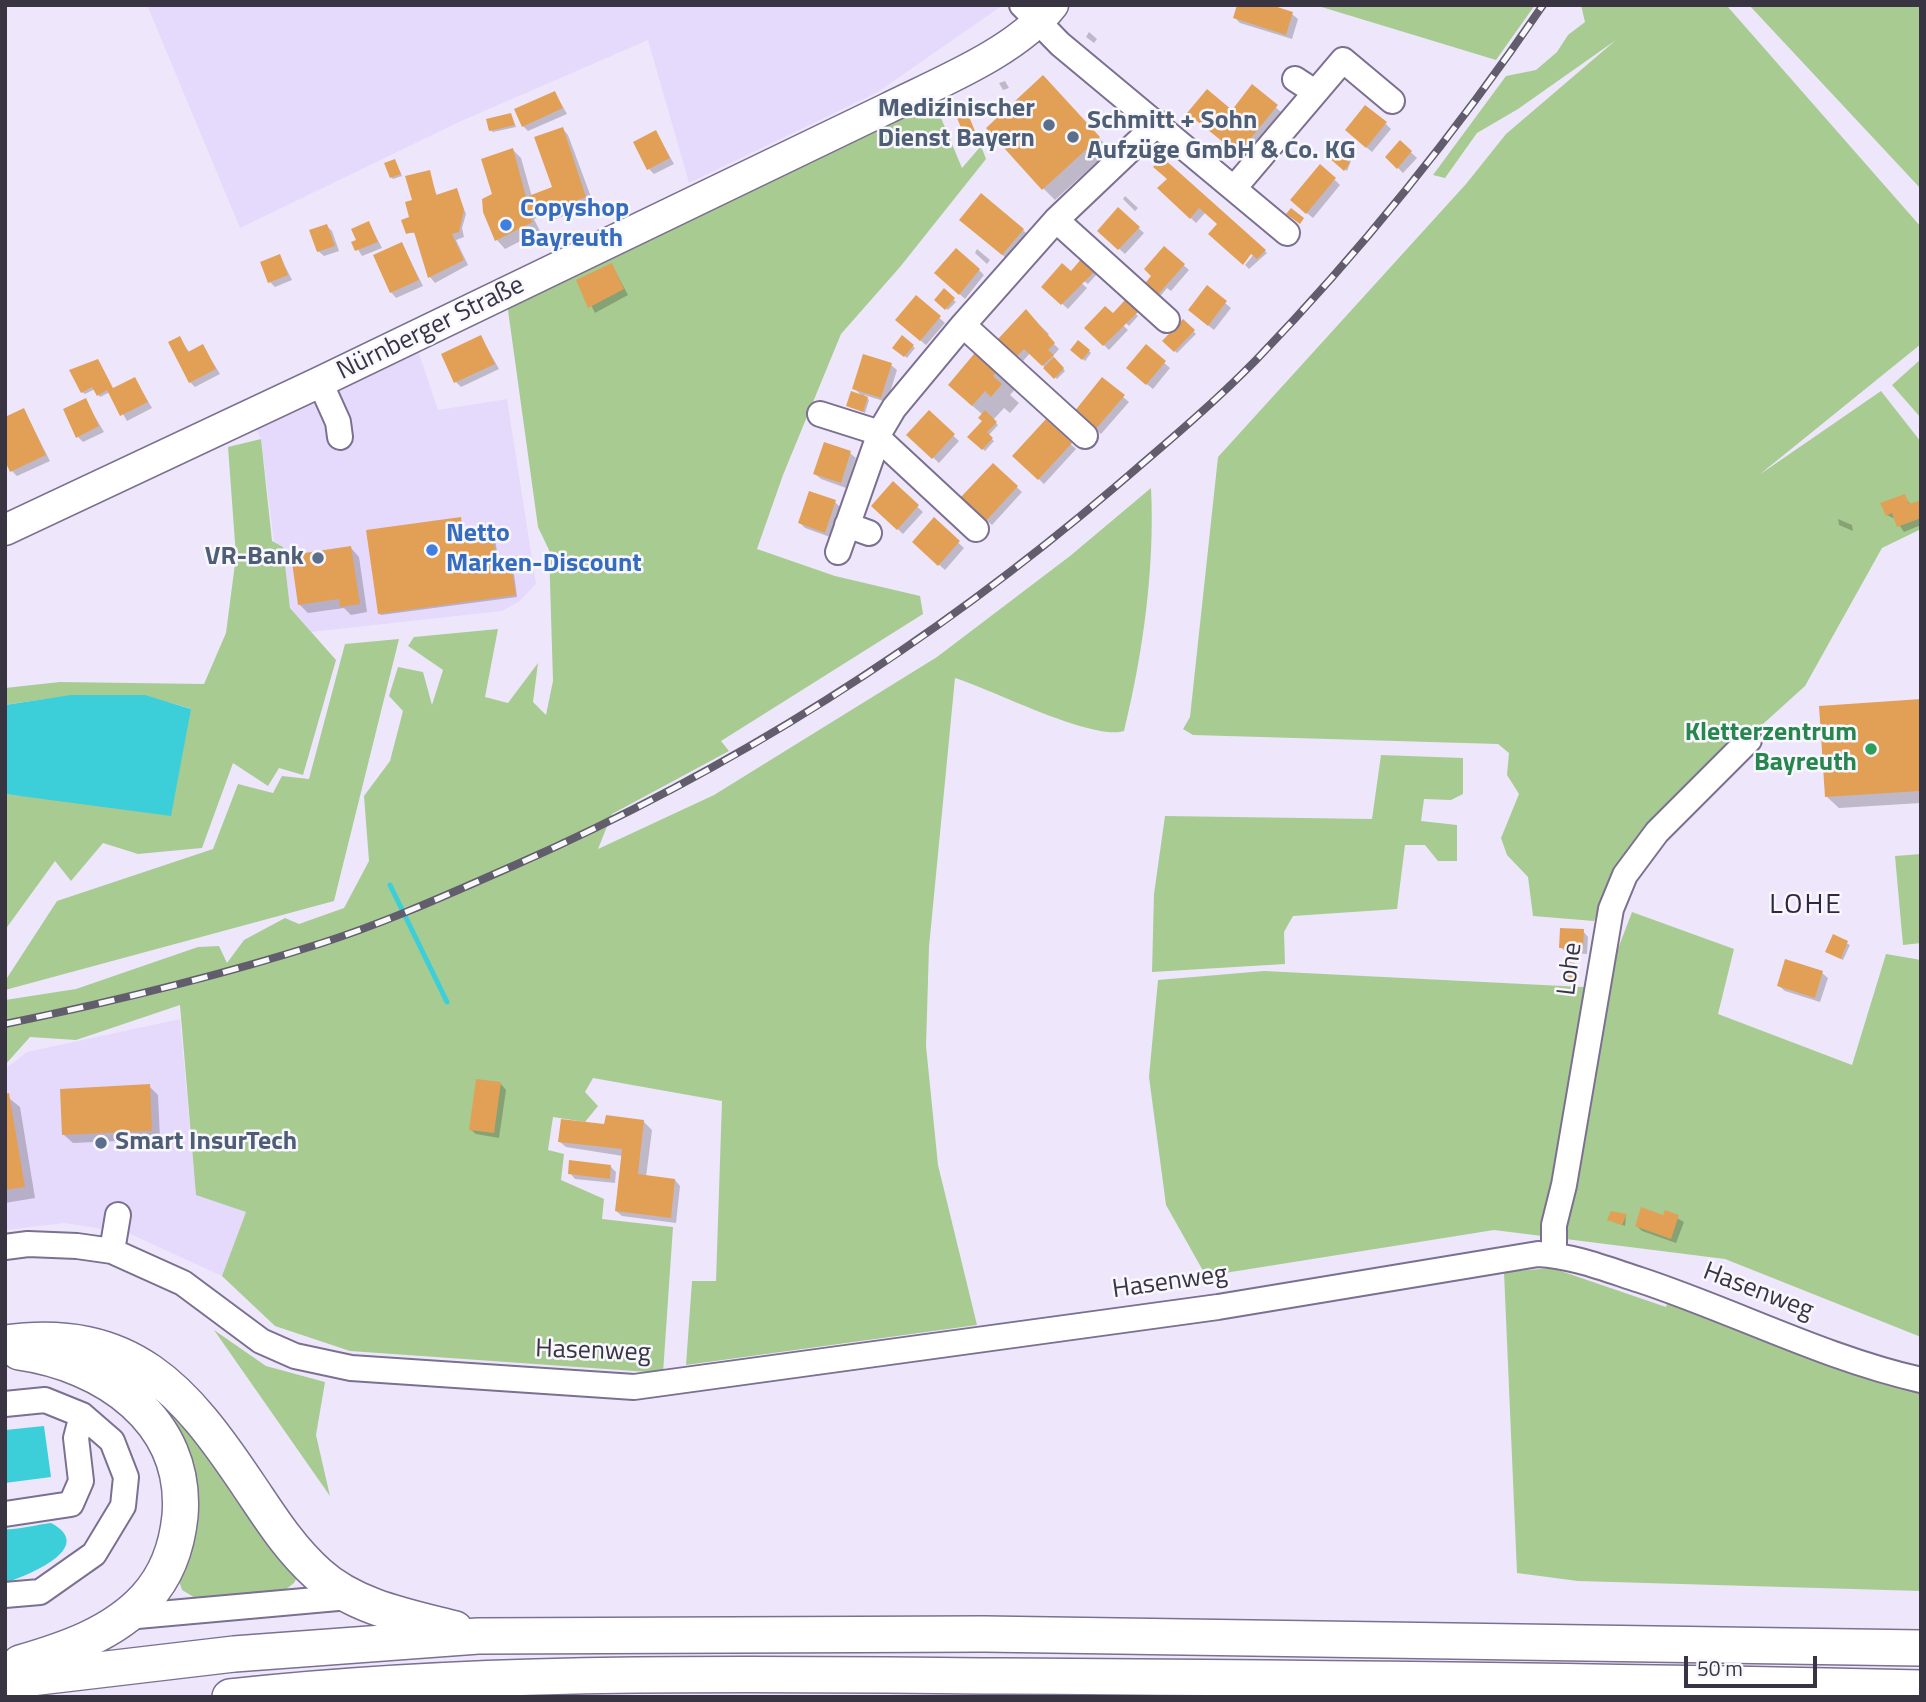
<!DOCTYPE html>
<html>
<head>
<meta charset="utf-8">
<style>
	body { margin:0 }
	#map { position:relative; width:1926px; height:1702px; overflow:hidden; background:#eee7fc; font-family:"Titillium Web",sans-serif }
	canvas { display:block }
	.frame { position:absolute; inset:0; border:7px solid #383441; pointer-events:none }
	.scale { position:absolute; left:1684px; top:1656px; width:133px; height:32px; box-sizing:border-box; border:4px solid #383441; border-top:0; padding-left:9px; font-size:21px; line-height:24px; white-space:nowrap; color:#383441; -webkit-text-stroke:5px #f9f7fe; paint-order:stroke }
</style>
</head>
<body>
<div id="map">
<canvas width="1926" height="1702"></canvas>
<div class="frame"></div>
<div class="scale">50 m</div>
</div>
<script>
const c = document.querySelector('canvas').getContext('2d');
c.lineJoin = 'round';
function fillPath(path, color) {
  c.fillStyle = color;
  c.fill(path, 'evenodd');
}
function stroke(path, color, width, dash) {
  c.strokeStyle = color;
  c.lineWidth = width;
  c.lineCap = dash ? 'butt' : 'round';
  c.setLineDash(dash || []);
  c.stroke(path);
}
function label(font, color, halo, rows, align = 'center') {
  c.font = font + ' "Titillium Web",sans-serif';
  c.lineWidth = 5;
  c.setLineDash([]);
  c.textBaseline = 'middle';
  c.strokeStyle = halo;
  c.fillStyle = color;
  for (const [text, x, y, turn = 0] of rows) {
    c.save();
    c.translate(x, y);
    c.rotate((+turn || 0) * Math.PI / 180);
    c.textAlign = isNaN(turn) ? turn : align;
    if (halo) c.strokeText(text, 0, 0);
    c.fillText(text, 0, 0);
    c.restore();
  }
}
const built = new Path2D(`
	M147,5H1003L878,92L689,183L648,40L459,122L240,228Z
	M415,342L438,410L507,399L536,584L520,601L502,611L311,632L290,608L283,547L274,542L261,439L252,422Z
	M180,1019L196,1194L246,1212L222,1276L128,1233L64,1223L5,1230V1069L27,1052Z`);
const green = new Path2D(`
	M1315,5H1535L1496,60Z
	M1581,5L1728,7L1921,227V344L1759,475L1881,391L1921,442V529L1882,548L1805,686L1690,790L1621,865L1594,921L1533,916L1528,877L1507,855L1501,838L1519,794L1507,775L1509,753L1498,744L1193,735L1183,729L1190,717L1218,457L1466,184L1506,134L1616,40L1518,109L1477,133L1445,178L1433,175L1506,76L1536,70L1557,52L1568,35L1585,22Z
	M1749,5H1921V189Z
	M931,94L962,168L981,146L986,159L900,267L841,334L783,475L757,549L835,576L920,596L923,614L721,741L729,751L612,814L598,849L714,795L937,657L1070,556L1151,488C1155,567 1143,654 1124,731C1092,741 991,689 955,678L929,947L926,1046L938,1165L977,1325L686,1365L692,1281H716L722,1101L593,1078L585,1092L598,1106L585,1122L553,1117L548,1150L564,1154L561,1180L604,1199L602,1219L673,1227L663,1373L350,1351L275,1326L222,1276L246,1212L196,1195L180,1005L76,1040L30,1037L5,1065V1000L76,989L198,947L219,946L227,963L244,940L285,918L299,924L344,908L369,861L364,796L390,761L403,711L389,696L398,667L423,672L432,705L443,670L408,646L414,637L498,629L485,697L508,703L538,663L533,702L546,715L553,681L549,550L538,527L507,303L767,183Z
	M1921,359V418L1892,385Z
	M261,439L272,541L283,547L290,608L336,660L303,775L279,768L268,786L233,763L202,848L138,854L103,843L71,881L55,861L5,930V794L22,796L191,709C130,687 68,695 5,705V688L60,682L204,684L226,633L236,556L228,447Z
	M399,639L334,901L5,990V981L57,901L213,849L238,784L273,793L282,776L309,779L345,644Z
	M1381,755L1463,758V794L1451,800L1424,799L1421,821L1457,825V861H1438L1425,845H1405L1397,909L1293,916L1284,932L1285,964L1152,972L1154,894L1165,816L1372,819Z
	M1921,854V943L1903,945L1895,856Z
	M1632,912L1734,949L1718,1014L1852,1065L1886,954L1921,960V1337L1725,1259L1494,1230L1206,1276L1166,1205L1149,1077L1158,980L1264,971L1603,988Z
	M1552,1268L1666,1307L1671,1290L1921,1380V1591L1578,1581L1517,1573L1504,1272Z
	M214,1330L266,1366L325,1382L316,1435L330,1496Z
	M88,1353L149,1379L298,1575L294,1583L284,1591L197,1599L182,1590L176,1572L192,1498Z`);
const water = new Path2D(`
	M71,695H145L191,709L171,816L5,794V705Z
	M44,1426L51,1477L5,1483V1430Z
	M51,1523C98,1548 26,1576 5,1583V1529C11,1531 41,1524 51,1523Z`);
const shadow = new Path2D(`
	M1265,5L1292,14L1298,19L1292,39L1240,23L1235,18Z
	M1089,32L1097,39L1094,43L1086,37Z
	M1005,81L1009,88L1003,90L999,83Z
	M1252,87L1288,118L1250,165L1189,113L1232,112Z
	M1055,89L1110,150L1055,200L1043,188Z
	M555,93L567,114L528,131L523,126Z
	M511,115L516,127L493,132L490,130Z
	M967,116L978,138L970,141L968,139Z
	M1386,124L1391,129L1372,152L1352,135Z
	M563,129L568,135L594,205L553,220L546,213L534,219L540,231L505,249L497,240L495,195L513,150L521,158L532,197L554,188Z
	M656,132L674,164L654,174L649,169Z
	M1400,142L1417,158L1403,173L1387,157Z
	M1339,146L1352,158L1347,171L1330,157Z
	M395,161L402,176L393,179L391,177Z
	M429,172L437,196L457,191L466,214L462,228L464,237L456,240L468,265L435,283L430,277L417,233H407L414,201Z
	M1335,180L1340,185L1313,218L1297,205Z
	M1160,188L1207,200L1267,253L1249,269L1245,265L1254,254L1206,212L1196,223Z
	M1125,196L1138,208L1135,211L1123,199Z
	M1118,210L1144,233L1125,254L1099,231Z
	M369,223L382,248L362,256L354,243Z
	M327,226L332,231L339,251L324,256L318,251Z
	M970,228L1023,230L1032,239L1012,263Z
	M402,244L423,286L396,298L391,292Z
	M1164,248L1189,270L1171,291L1167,288L1158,299L1153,276Z
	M977,249L990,260L987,264L975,253Z
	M280,256L292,280L275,287L270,282Z
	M1082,261L1097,274L1088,284L1081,279L1079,281L1087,288L1068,309L1044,287L1071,274Z
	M612,265L628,295L595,313L579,281Z
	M979,270L984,275L965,299L942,278Z
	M1207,288L1231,308L1214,330L1195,315Z
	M944,291L956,302L948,310L936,299Z
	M916,297L945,323L926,345L902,325Z
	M1125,303L1138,316L1129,326L1115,313Z
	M1105,308L1128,330L1109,350L1086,328Z
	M1026,312L1049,334L1046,336L1059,349L1053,356L1065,371L1057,379L1030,353L1023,361L1000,339Z
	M1183,321L1196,334L1177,353L1165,341Z
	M481,337L499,369L461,387L456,382Z
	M179,338L190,353L203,346L220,374L195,387L190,382Z
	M903,338L915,348L907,358L895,348Z
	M1079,342L1091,353L1085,361L1072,350Z
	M1146,347L1170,368L1153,389L1134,374Z
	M979,351L1018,386L1010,395L1019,403L1010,413L1004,408L993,420L998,425L988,436L994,441L985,451L970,437L984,421L983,415L968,402Z
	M864,356L891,365L897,370L887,402L864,395L869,400L865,413L848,405L863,397L854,388Z
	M100,363L113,390L135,379L152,408L127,421L110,392L100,397L95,389L85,394L82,392Z
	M1123,397L1129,402L1101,434L1081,417Z
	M85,400L104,432L83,442L78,437Z
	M24,410L50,461L17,476L12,471Z
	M929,413L959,441L939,463L909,435Z
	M1046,422L1076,449L1044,484L1015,456Z
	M850,453L856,458L846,488L821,479L815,474Z
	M993,465L1022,492L992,525L963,498Z
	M893,484L923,512L903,534L873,506Z
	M1904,496L1911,505L1921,501V525L1904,532L1895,519L1887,515Z
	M835,502L840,507L830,537L805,528L800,523Z
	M460,519L464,532L494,531L500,573L514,574L517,597L381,615L379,613Z
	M1838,519L1852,525L1853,531L1839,525Z
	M934,520L964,548L945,570L914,542Z
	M351,548L359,557L367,612L351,615L344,608L308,613L299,604Z
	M1921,701V803L1839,808L1827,797Z
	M1583,931L1588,937L1587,954L1566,952L1560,947Z
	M1834,937L1850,945L1843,960L1827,952Z
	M1574,965L1575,980L1570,979L1567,977Z
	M1822,973L1828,978L1820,1002L1785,991L1779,986Z
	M501,1084L506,1090L499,1138L476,1134L470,1129Z
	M149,1086L158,1095L160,1139L73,1143L64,1135Z
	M5,1095L20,1107L35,1198L5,1203Z
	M643,1121L652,1130L646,1177L675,1180L680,1186L676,1223L622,1216L616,1211L623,1156L566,1147L560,1142L604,1125Z
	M611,1167L616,1172L615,1183L575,1179L570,1173Z
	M1666,1212L1684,1222L1676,1243L1642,1231L1637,1226L1665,1217Z
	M1626,1216L1625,1226L1612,1221Z`);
const stream = new Path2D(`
	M390,885L447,1002`);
const building = new Path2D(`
	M1237,5H1271L1293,12L1286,35L1233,18Z
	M1043,75L1100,137L1042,190L986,128Z
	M1252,84L1278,105L1238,154L1187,113L1207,89L1232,110Z
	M555,91L563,108L522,127L514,109Z
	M1365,105L1387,122L1366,148L1345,130Z
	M511,113L515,125L489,131L486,119Z
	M968,114L977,136L966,140L957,118Z
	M563,127L586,197L530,218L533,222L495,241L483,212L482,199L492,194L481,159L513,148L526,197L552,187L534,137Z
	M656,130L670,158L647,170L633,142Z
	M1400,140L1412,151L1397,169L1385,157Z
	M1339,144L1352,154L1347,160L1350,163L1344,171L1328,157Z
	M1162,157L1266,250L1257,259L1251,254L1243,265L1208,234L1217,224L1199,208L1190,219L1157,188L1167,179L1153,167Z
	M395,159L401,174L390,178L384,163Z
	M1320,164L1336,178L1306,214L1290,200Z
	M430,170L436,195L457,188L464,210L459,232L452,234L464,260L428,278L414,232L406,234L401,220L409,217L405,202L412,200L405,176Z
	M981,193L1024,229L1002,255L959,220Z
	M1118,207L1140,227L1118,250L1097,231Z
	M1291,208L1304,218L1300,224L1286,214Z
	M369,221L378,242L355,251L351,242L356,240L351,229Z
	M327,224L335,246L317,252L309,230Z
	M402,242L419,280L390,293L373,255Z
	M1164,246L1185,264L1155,298L1142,287L1151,276L1144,269Z
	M956,248L980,269L959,295L934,273Z
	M280,254L288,275L268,283L260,262Z
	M1082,258L1096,270L1061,305L1041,287L1062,263L1071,271Z
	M612,263L624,289L588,308L576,280Z
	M1207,285L1227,301L1208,326L1188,310Z
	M944,288L955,298L945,310L934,300Z
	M916,295L941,316L920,341L895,320Z
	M1125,300L1138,312L1103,346L1084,328L1105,306L1113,313Z
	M1026,309L1055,343L1048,350L1054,355L1042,366L1024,349L1016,357L998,339Z
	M1183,319L1195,330L1174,352L1162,341Z
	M481,335L495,364L454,383L441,354Z
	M902,335L914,345L904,357L892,348Z
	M180,336L188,352L203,344L216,369L189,383L168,342Z
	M1078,340L1090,350L1082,360L1070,350Z
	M1146,344L1166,361L1146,385L1126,368Z
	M979,348L1001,367L993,376L1002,384L991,397L985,391L972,406L948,385Z
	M863,354L892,363L881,398L852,389Z
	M1054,357L1064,368L1054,379L1043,368Z
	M98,359L113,388L135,377L148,402L120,416L107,390L97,396L92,387L81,393L69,370Z
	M1102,377L1125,395L1095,430L1074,412Z
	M851,391L868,397L863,412L846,406Z
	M86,398L99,426L76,438L63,409Z
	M24,408L46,455L10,472L5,461V417Z
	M929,410L955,434L932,459L906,435Z
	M985,410L997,422L987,432L993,438L982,450L967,437L982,421L978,418Z
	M1046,419L1072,443L1038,480L1012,456Z
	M824,442L851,451L841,483L813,474Z
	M993,463L1018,486L986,521L960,498Z
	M893,481L919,505L897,530L871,506Z
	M809,491L836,500L825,533L798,523Z
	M1905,494L1909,504L1921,500V518L1897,527L1892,513L1886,516L1880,503Z
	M461,517L463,531L492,527L498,572L512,570L516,595L378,614L366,530Z
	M934,517L960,541L938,566L912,542Z
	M351,546L360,604L340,607L339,599L298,605L291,555Z
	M1921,699V791L1825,797L1819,706Z
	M1560,928L1584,929L1583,949L1559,948Z
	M1833,934L1848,941L1841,959L1825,952Z
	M1785,959L1823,971L1815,998L1777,986Z
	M1567,962L1575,963L1574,978H1566Z
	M476,1079L501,1082L494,1133L469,1130Z
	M150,1084L152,1131L62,1135L60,1089Z
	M9,1093L25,1187L5,1190V1094Z
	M606,1115L644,1120L638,1174L675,1179L671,1218L615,1211L622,1149L558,1142L561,1119L604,1124Z
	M569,1160L611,1165L610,1179L568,1174Z
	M1641,1207L1663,1215L1665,1210L1679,1215L1671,1239L1635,1226Z
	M1611,1211L1627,1214L1622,1225L1607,1220Z`);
const minor = new Path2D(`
	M1022,5L1060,44L1287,233
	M1295,79L1315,92
	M1235,187L1343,60L1392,101
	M1056,220L1167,320
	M963,325L1085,436
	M320,382L338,422L340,437
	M820,414L880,433
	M878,438L976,529
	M847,525L869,533
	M838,552L881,430L894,408L963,325L1056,220L1158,123
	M5,1247L28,1244L77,1246L112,1251L183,1283L261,1341L295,1356L351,1368L634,1387L1218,1307L1538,1254C1574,1256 1606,1269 1640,1280C1734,1311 1824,1358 1921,1380
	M112,1251L118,1215
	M1554,1255V1225L1564,1185L1611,909L1625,875L1657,832L1749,740
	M5,1404L45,1400L82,1415L112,1441L126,1477L123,1506L94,1554L40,1592L5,1595
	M5,1514L71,1504L81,1481L76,1438L82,1415
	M126,1617L349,1597`);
const major = new Path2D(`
	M5,530L320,382L886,109C938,83 1017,52 1053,5`);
const highway = new Path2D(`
	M5,1343C131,1326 184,1389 249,1486C270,1517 289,1548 318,1574C354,1607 408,1617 455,1629
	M19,1352C104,1364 188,1420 180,1516C177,1546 167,1575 146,1598C113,1634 65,1650 20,1663
	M5,1681L234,1654L478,1636L984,1634L1921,1648
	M230,1697C486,1669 746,1674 1003,1676C1309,1678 1615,1681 1921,1688`);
const rail = new Path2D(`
	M5,1024C111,1002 216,977 319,944C385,923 449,894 513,866C734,769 931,644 1115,487C1163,446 1212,405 1256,360C1362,250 1457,131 1543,5`);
const markers = [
	[1049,125,7,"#5c6f8a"],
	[1073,137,7,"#5c6f8a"],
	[506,225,7,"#3f7fe0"],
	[432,550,7,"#3f7fe0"],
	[318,558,7,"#5c6f8a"],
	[1871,749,7,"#2e9e5b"],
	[101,1143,7,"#5c6f8a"]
];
const serviceNames = [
	["Medizinischer",1035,110],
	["Dienst Bayern",1035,140],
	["Schmitt + Sohn",1087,122,"left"],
	["Aufzüge GmbH & Co. KG",1087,152,"left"],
	["VR-Bank",304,558],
	["Smart InsurTech",115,1143,"left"]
];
const shopNames = [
	["Copyshop",520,210],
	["Bayreuth",520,240],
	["Netto",446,535],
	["Marken-Discount",446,565]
];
const streetNames = [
	["Nürnberger Straße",431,329,-26],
	["Lohe",1571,969,-83],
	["Hasenweg",1170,1283,-8],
	["Hasenweg",1758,1292,21],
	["Hasenweg",593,1352,2]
];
const leisureNames = [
	["Kletterzentrum",1857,734],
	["Bayreuth",1857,764]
];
const neighbourhoodNames = [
	["LOHE",1806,906]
];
fillPath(built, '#e5dafb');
fillPath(green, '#a8cb92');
fillPath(water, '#3dcfd9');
fillPath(shadow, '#0003');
stroke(stream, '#3dcfd9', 5);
fillPath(building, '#e2a057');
stroke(minor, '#7b708f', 28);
stroke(major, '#7b708f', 33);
stroke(highway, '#7b708f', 38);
stroke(minor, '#fff', 24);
stroke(major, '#fff', 30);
stroke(highway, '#fff', 35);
stroke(rail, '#625d6c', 8);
stroke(rail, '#f9f7fe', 5, [16]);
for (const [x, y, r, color] of markers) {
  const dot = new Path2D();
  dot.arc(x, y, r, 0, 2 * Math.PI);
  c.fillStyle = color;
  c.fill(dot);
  stroke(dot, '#f9f7fe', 2.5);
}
label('bold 26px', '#4e5e75', '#f9f7fe', serviceNames, 'right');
label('bold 26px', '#366cbe', '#f9f7fe', shopNames, 'left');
label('26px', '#383441', '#f9f7fe', streetNames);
label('bold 26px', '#27864d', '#f9f7fe', leisureNames, 'right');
c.letterSpacing = '2px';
label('28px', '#302741', '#f9f7fe', neighbourhoodNames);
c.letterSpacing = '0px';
</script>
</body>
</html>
